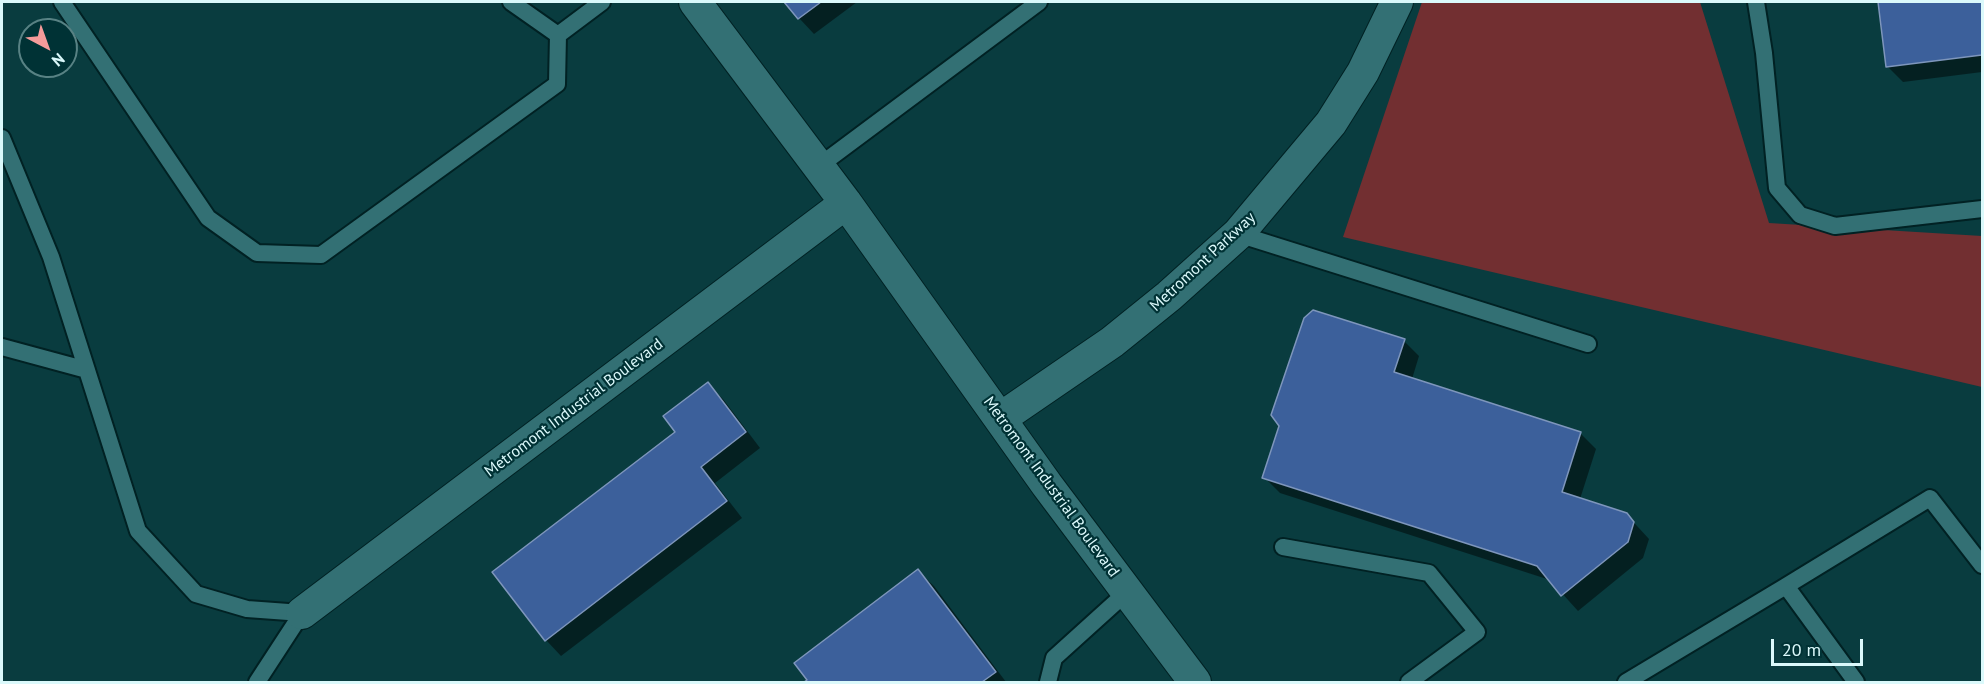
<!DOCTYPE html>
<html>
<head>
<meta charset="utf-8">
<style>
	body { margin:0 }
	#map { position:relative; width:1984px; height:684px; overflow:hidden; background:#093c3f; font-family:"PT Sans",sans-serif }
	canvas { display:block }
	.frame { position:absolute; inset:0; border:3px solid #dbf9fb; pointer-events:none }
	.north { position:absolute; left:18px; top:18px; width:60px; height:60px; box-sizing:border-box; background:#003235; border:2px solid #588284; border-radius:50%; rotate:139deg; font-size:16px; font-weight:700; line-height:24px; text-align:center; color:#dbf9fb }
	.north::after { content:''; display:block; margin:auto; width:21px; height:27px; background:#f59b9a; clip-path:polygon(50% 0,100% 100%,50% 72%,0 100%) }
	.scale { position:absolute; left:1771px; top:639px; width:92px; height:27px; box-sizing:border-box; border:3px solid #dbf9fb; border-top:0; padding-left:8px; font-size:18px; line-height:21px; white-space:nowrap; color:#dbf9fb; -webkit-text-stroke:4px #003235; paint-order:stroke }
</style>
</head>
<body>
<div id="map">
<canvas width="1984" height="684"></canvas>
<div class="frame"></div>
<div class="north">N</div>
<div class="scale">20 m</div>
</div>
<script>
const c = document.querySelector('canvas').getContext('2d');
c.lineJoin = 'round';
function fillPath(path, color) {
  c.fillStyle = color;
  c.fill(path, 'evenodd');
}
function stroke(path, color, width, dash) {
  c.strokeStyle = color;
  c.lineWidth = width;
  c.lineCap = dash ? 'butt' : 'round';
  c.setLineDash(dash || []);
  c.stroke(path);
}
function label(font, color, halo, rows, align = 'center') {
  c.font = font + ' "PT Sans",sans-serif';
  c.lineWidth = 4.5;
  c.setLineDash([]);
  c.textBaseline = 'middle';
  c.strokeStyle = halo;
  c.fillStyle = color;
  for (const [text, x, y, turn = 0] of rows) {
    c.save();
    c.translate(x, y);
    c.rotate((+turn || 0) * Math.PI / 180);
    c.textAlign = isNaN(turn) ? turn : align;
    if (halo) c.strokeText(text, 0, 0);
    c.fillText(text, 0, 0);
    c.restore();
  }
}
const green = new Path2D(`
	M1422,2H1700L1769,223L1982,236V387L1343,237Z`);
const shadow = new Path2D(`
	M786,2H857L814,34L799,18Z
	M1880,2H1982V72L1903,82L1887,66Z
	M1404,341L1419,356L1412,379L1580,433L1596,449L1580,499L1626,514L1649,539L1643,558L1578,611L1550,580L1280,493L1264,477Z
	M707,384L723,399L760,448L715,483L742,518L561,656L546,640Z
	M918,571L934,586L1006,682H807Z`);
const building = new Path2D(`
	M784,2H821L798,19Z
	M1878,2H1982V55L1886,67Z
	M1313,310L1405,339L1394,372L1581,432L1562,492L1627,513L1634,522L1628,542L1561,596L1537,566L1262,478L1279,426L1271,415L1304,318Z
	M708,382L746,432L701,467L727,501L545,641L492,572L675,432L663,416Z
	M918,569L996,672L982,682H804L807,680L794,663Z`);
const service = new Path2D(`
	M62,2L208,218L257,253L321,255L557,84L558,35
	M511,2L558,35
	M1756,2L1764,53L1777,188L1800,215L1835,226L1982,209
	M558,35L602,2
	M2,138L51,257L138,531L196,594L247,609L302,613L257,682
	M819,166L1039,2
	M1238,234L1588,344
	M2,347L87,370
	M1283,547L1429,573L1477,632L1409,682
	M1048,682L1054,658L1127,592
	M1626,682L1786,586
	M1856,682L1786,586L1930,498L1982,565`);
const minor = new Path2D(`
	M695,2L846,203L1047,485L1195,682
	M1001,418L1112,342L1169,296L1238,234L1331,123L1363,72L1397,2
	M302,613L846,203`);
const streetNames = [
	["Metromont Parkway",1203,262,-43],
	["Metromont Industrial Boulevard",574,408,-37],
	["Metromont Industrial Boulevard",1051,487,54]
];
fillPath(green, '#722f31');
fillPath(shadow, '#0007');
fillPath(building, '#3c609b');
stroke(building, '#7e96bc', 1.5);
stroke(service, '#012123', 20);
stroke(minor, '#012123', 34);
stroke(service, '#337074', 16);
stroke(minor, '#337074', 32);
label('16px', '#dbf9fb', '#003235', streetNames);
</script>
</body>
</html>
